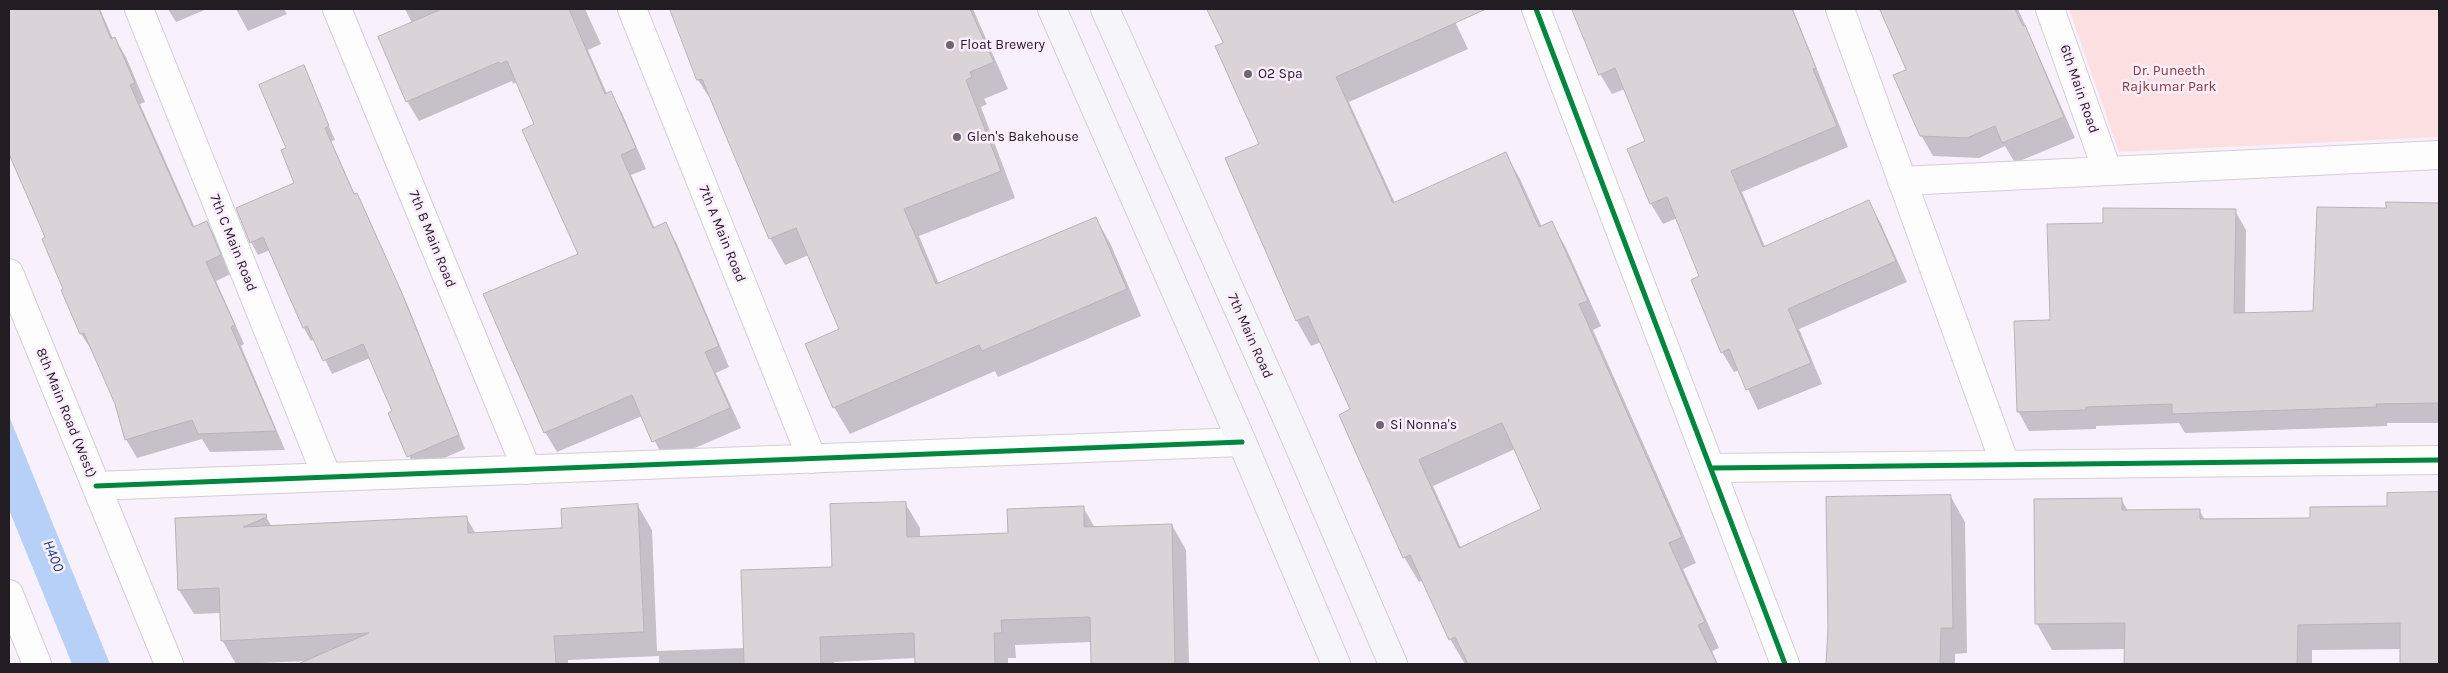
<!DOCTYPE html>
<html>
<head>
<meta charset="utf-8">
<style>
	body { margin:0 }
	#map { position:relative; width:2448px; height:673px; overflow:hidden; background:#f8f0fa; font-family:Karla,sans-serif }
	canvas { display:block }
	.frame { position:absolute; inset:0; border:10px solid #221d23; pointer-events:none }
</style>
</head>
<body>
<div id="map">
<canvas width="2448" height="673"></canvas>
<div class="frame"></div>
</div>
<script>
const c = document.querySelector('canvas').getContext('2d');
c.lineJoin = 'round';
function fillPath(path, color) {
  c.fillStyle = color;
  c.fill(path, 'evenodd');
}
function stroke(path, color, width, dash) {
  c.strokeStyle = color;
  c.lineWidth = width;
  c.lineCap = dash ? 'butt' : 'round';
  c.setLineDash(dash || []);
  c.stroke(path);
}
function label(font, color, halo, rows, align = 'center') {
  c.font = font + ' Karla,sans-serif';
  c.lineWidth = 5;
  c.setLineDash([]);
  c.textBaseline = 'middle';
  c.strokeStyle = halo;
  c.fillStyle = color;
  for (const [text, x, y, turn = 0] of rows) {
    c.save();
    c.translate(x, y);
    c.rotate((+turn || 0) * Math.PI / 180);
    c.textAlign = isNaN(turn) ? turn : align;
    if (halo) c.strokeText(text, 0, 0);
    c.fillText(text, 0, 0);
    c.restore();
  }
}
const green = new Path2D(`
	M2069,9H2439V137L2119,152Z`);
const water = new Path2D(`
	M9,416L110,664H72L9,510Z`);
const shadow = new Path2D(`
	M9,9H100L113,39H115L126,57L145,102L140,104L195,228L207,223L218,241L231,274L216,281L244,344L241,346L285,450L210,452L202,439L137,458L126,439L116,404L93,352L81,334L63,291L65,290L47,238L9,148Z
	M168,9H207L176,22Z
	M236,9H284L287,14L248,31Z
	M405,9H585L601,44L588,50L607,94L611,93L622,113L646,169L631,175L655,229L666,224L677,244L729,367L716,373L741,428L665,461L642,416L557,452L545,432L579,254L536,125L517,82L513,84L512,81L419,121L407,101L412,23Z
	M671,9H973L1008,89L984,99L987,104L981,107L1015,198L919,236L939,284L1096,218L1111,245L1141,316L998,377L995,371L850,434L834,407L841,330L809,255L785,265L770,238L715,106L698,80Z
	M1209,9H1449L1468,49L1349,102L1395,203L1506,154L1520,179L1542,227L1552,223L1566,248L1601,326L1593,330L1696,563L1683,569L1719,648L1712,651L1718,664H1465L1450,639L1423,580L1419,582L1404,557L1352,410L1321,342L1311,346L1297,321L1260,144L1224,43ZM1515,449L1543,510L1461,548L1433,486Z
	M1590,9H1793L1848,147L1742,192L1765,247L1869,202L1880,222L1907,282L1799,329L1822,384L1758,410L1739,370L1734,372L1722,352L1701,277L1677,218L1663,224L1651,204L1628,149L1647,142L1625,89L1612,94L1600,74L1576,15Z
	M1880,9H2018L2075,138L2015,163L2005,146L1979,158L1933,156L1921,135L1908,70Z
	M303,67L335,140L331,141L355,195L364,208L408,306L465,449L416,470L389,414L393,412L370,358L332,374L315,339L311,341L304,328L270,250L258,255L251,242L296,183L287,148Z
	M2387,204H2439V423H2387V426L2185,433L2179,423L2096,426V429L2029,431L2018,411L2051,321L2104,224L2235,211L2246,230L2245,314L2314,312L2387,209Z
	M2439,493V664H2401V649L2312,650V664H2125V649L2052,650L2037,624L2035,500L2121,499L2128,511L2199,510L2205,520L2312,519L2388,507V494Z
	M1951,497L1965,522L1967,653L1955,654V664H1827L1829,628Z
	M905,503L920,528V538L1009,535L1083,507L1095,528L1172,525L1186,550L1189,664H1093L1092,642L1015,645L1016,658H1008V664H916V658L834,662V664H659V656L568,660V664H301L307,661L236,664L222,640L221,613L194,614L179,590L176,519L265,515L272,527L466,517L476,534L564,529L638,506L652,530L657,651L745,648Z`);
const building = new Path2D(`
	M9,9H99L111,39L115,37L135,83L130,85L193,227L207,221L221,255L206,262L235,325L231,327L276,431L198,434L192,420L125,440L115,404L84,333L80,334L61,290L63,289L42,239L45,237L9,154Z
	M442,9H569L605,94L611,91L636,148L621,155L653,228L666,222L719,346L705,352L730,408L652,442L632,395L544,433L483,294L578,254L522,130L534,124L507,61L500,64L499,62L406,102L378,37Z
	M670,9H970L994,62L970,72L972,77L966,80L1001,171L904,209L936,284L1096,217L1127,289L982,351L979,345L833,408L805,344L839,329L796,228L769,239L702,79L697,80Z
	M1207,9H1486L1336,77L1393,203L1506,152L1539,227L1552,221L1588,301L1579,304L1682,537L1669,543L1705,622L1698,625L1717,664H1468L1455,637L1449,640L1410,555L1403,558L1339,415L1350,409L1308,316L1296,321L1225,158L1259,144L1215,46L1223,43ZM1502,423L1541,509L1459,548L1419,460Z
	M1572,9H1792L1816,68L1813,69L1837,126L1731,171L1763,247L1869,200L1896,261L1788,309L1811,363L1746,390L1729,349L1721,353L1691,280L1699,276L1667,197L1650,204L1627,149L1645,141L1615,68L1599,75Z
	M1880,9H2015L2023,26L2025,25L2064,117L2002,143L1995,126L1967,138L1920,136L1893,75L1906,70Z
	M304,65L329,126L325,128L354,194L357,193L401,291L459,435L407,457L388,413L392,411L363,344L323,361L307,326L303,328L263,237L250,243L236,208L294,183L281,150L286,148L259,85Z
	M2386,202L2439,203V403L2376,404L2377,407L2172,414V404L2086,407V410L2017,412L2014,321L2050,320L2047,224L2103,223V208L2236,209L2234,313L2313,311L2317,207L2386,208Z
	M2439,492V664H2400V623L2298,625L2297,664H2124L2125,623L2035,624L2034,499L2122,498V510L2200,509V519L2310,518V507L2387,506V493Z
	M1951,495L1953,628H1941L1940,664H1826L1828,628L1826,497Z
	M906,502L907,537L1008,533L1007,509L1084,506V527L1172,524L1175,664H1091L1090,617L1001,620L1002,633H994L995,664H915L914,633L820,637L821,664H744L741,570L832,567L830,504Z
	M638,504L644,632L554,636L556,664H298L369,633L221,641L219,588L178,590L175,518L266,514L267,517L243,527L467,516L468,533L562,528L561,509Z`);
const street = new Path2D(`
	M139,9L327,477
	M337,9L527,470
	M632,9L812,459
	M1536,9L1785,664
	M1840,9L2005,464
	M2050,9L2107,170
	M1902,181L2439,155
	M9,273L169,664
	M1712,468L2439,460
	M96,486L1242,442
	M9,594L37,664`);
const secondary = new Path2D(`
	M1052,9L1242,442L1336,664
	M1105,9L1294,434L1393,664`);
const cycleway = new Path2D(`
	M1536,9L1785,664
	M1712,468L2439,460
	M96,486L1242,442`);
const markers = [
	[950,45,5,"#6d676e"],
	[1248,74,5,"#6d676e"],
	[957,137,5,"#6d676e"],
	[1380,425,5,"#6d676e"]
];
const poiNames = [
	["Float Brewery",960,45],
	["O2 Spa",1258,74],
	["Glen's Bakehouse",967,137],
	["Si Nonna's",1390,425]
];
const parkNames = [
	["Dr. Puneeth",2169,71],
	["Rajkumar Park",2169,87]
];
const streetNames = [
	["6th Main Road",2079,89,71],
	["7th A Main Road",722,234,68],
	["7th B Main Road",432,239,68],
	["7th C Main Road",233,243,68],
	["7th Main Road",1250,336,66],
	["8th Main Road (West)",66,413,68]
];
const waterNames = [
	["H400",53,556,68]
];
fillPath(green, '#fce0e1');
fillPath(water, '#b6d0f8');
fillPath(shadow, '#0003');
fillPath(building, '#dad3d8');
stroke(building, '#bab2b9', 1);
stroke(street, '#d4ced6', 30);
stroke(secondary, '#d4ced6', 30);
stroke(street, '#fefdfe', 28);
stroke(secondary, '#f6f5f9', 28);
stroke(cycleway, '#00873e', 5);
for (const [x, y, r, color] of markers) {
  const dot = new Path2D();
  dot.arc(x, y, r, 0, 2 * Math.PI);
  c.fillStyle = color;
  c.fill(dot);
  stroke(dot, '#fbedfd', 2);
}
label('14px', '#221d23', '#fbedfd', poiNames, 'left');
label('14px', '#8c3730', '#fbedfd', parkNames);
label('14px', '#221d23', '#fbedfd', streetNames);
label('italic 15px', '#0f4482', '#fbedfd', waterNames);
</script>
</body>
</html>
